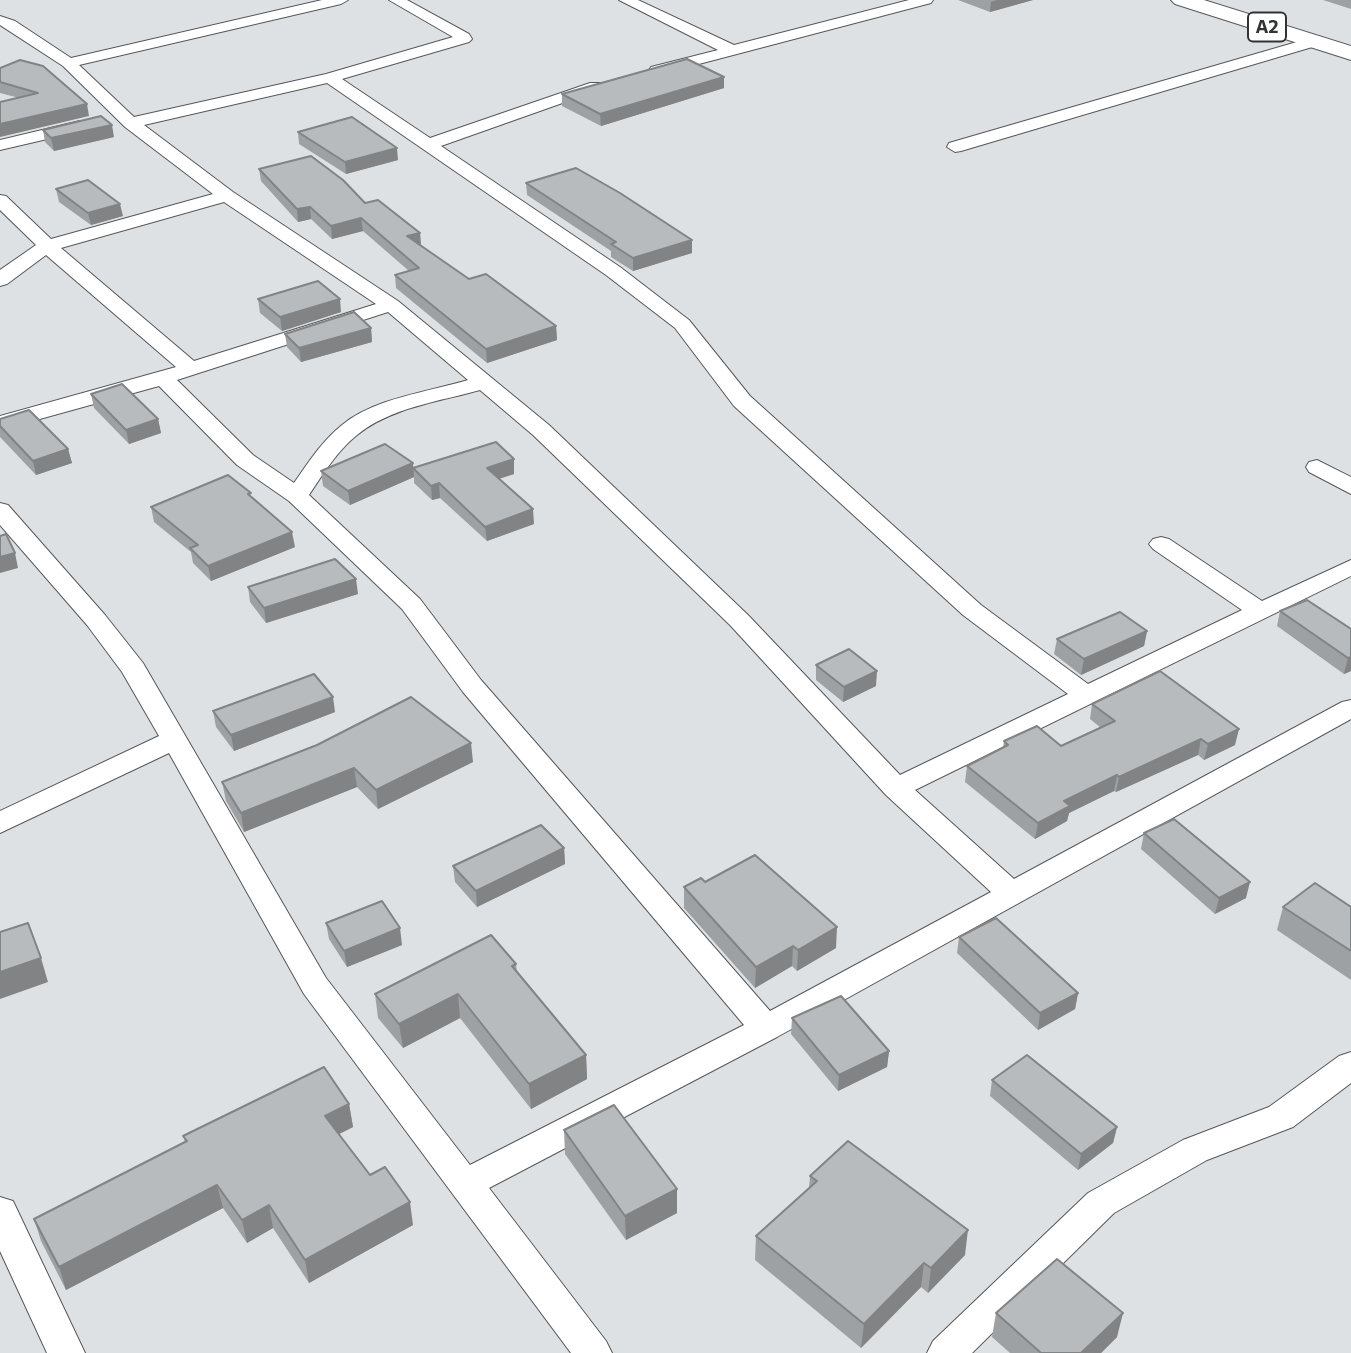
<!DOCTYPE html>
<html>
<head>
<meta charset="utf-8">
<style>
	body { margin:0 }
	canvas { display:block; background:#dee1e3 }
</style>
</head>
<body>
<canvas width="1351" height="1353"></canvas>
<script>
const c = document.querySelector('canvas').getContext('2d');
c.lineJoin = 'round';
function stroke(path, color, width, dash) {
  c.strokeStyle = color;
  c.lineWidth = width;
  c.lineCap = dash ? 'butt' : 'round';
  c.setLineDash(dash || []);
  c.stroke(path);
}
function fillPath(path, color) {
  c.fillStyle = color;
  c.fill(path, 'evenodd');
}
function label(font, color, halo, rows, align = 'center') {
  c.font = font + ' Commissioner,sans-serif';
  c.lineWidth = 5;
  c.setLineDash([]);
  c.textBaseline = 'middle';
  c.strokeStyle = halo;
  c.fillStyle = color;
  for (const [text, x, y, turn = 0] of rows) {
    c.save();
    c.translate(x, y);
    c.rotate((+turn || 0) * Math.PI / 180);
    c.textAlign = isNaN(turn) ? turn : align;
    if (halo) c.strokeText(text, 0, 0);
    c.fillText(text, 0, 0);
    c.restore();
  }
}
const minor = new Path2D(`
	M322,0H348L341,4L79,65L134,117L326,74L453,37L389,0H407L469,34L472,39L469,42L342,79L430,138L590,83H602L604,86L602,89L441,146L620,267L689,320L750,396L981,605L1088,684L1242,610L1153,549L1149,544L1153,539L1161,537L1169,539L1262,601L1351,560V576L915,790L1014,879L1342,702L1351,700V719L777,1037L489,1188L606,1341L612,1353H571L304,994L169,753L0,833V811L159,736L122,672L87,625L0,525V503L8,505L105,615L143,663L326,978L470,1165L744,1025L463,692L402,609L289,501L237,465L159,386L0,430V416L176,367L46,255L7,284L0,286V270L36,245L0,210V195L6,196L51,239L213,194L125,127L63,66L0,25V16L15,21L71,58ZM327,83L606,275L675,328L734,406L963,615L1068,694L900,775L748,615L549,425L398,301L233,192L144,125ZM224,202L376,304L194,361L61,248ZM388,312L468,380C428,392 375,398 342,425C322,441 308,463 294,483L253,455L177,380ZM480,390L533,435L730,625L886,795L991,892L770,1011L481,680L420,599L309,495C323,474 337,451 357,435C389,408 441,401 480,390Z
	M619,0H638L734,45L909,0H933L931,3L657,75L651,73L649,70L651,67L718,50Z
	M1314,37L1322,42L1319,45L961,151L955,152L947,147L949,143Z
	M80,121L86,122L88,126L86,130L0,150V140Z
	M1317,460L1351,477V494L1309,472L1306,467L1309,462Z
	M1351,1052V1083L1293,1127L1207,1160L1114,1213L972,1353H927L933,1341L1088,1193L1183,1140L1269,1107L1339,1056Z
	M0,1197L13,1201L85,1353H47L0,1251Z`);
const trunk = new Path2D(`
	M1171,0H1204L1351,46V60L1175,4Z`);
const wall = new Path2D(`
	M958,0H1033L990,12Z
	M1323,0H1351V9Z
	M0,68L89,116L0,93Z
	M724,77V88L601,126L562,106V94Z
	M43,130L114,137L54,151L45,142Z
	M298,132L398,160L346,174L299,144Z
	M259,169L365,203L420,233L421,246L469,279L556,326L557,340L487,363L396,288L395,275L409,271L363,231L332,239L311,219L298,222L261,181Z
	M526,183L692,253L633,271L611,257V251L527,195Z
	M56,189L123,216L91,225L59,202Z
	M258,299L341,312L282,331L260,313Z
	M371,328L372,342L301,362L287,347L285,334Z
	M91,394L158,419L161,433L129,444L94,408Z
	M0,419L68,449L72,463L36,475L0,437Z
	M514,459V474L499,479L534,524L487,541L440,498L432,500L414,483V477L350,505L323,486L321,471L413,468Z
	M252,497L295,547L211,581L193,563L191,552L154,522L151,507Z
	M248,587L358,594L266,623L250,602Z
	M1280,611L1351,629V671L1344,674L1277,626Z
	M1147,631L1144,646L1081,675L1054,654L1057,639Z
	M816,665L876,686L843,702L816,680Z
	M1092,704L1235,745L1204,760L1198,755L1116,792L1114,791L1069,813L1067,821L1035,839L965,782L967,766L1003,748L1004,741L1061,746L1101,728L1090,719Z
	M213,711L335,712L234,751L216,727Z
	M317,745L473,762L378,809L357,787L244,832L226,801L222,782Z
	M1144,833L1246,898L1215,914L1141,849Z
	M564,848L565,864L477,907L455,882L453,866Z
	M705,882L836,948L797,971L792,966L755,988L684,908V887Z
	M1283,907H1351V980L1277,930Z
	M326,923L402,945L347,967L329,939Z
	M959,937L1078,993L1075,1009L1038,1030L957,953Z
	M516,964L517,972L586,1055L587,1079L531,1109L460,1018L403,1048L378,1018L375,994Z
	M792,1018L889,1051L887,1067L838,1091L791,1034Z
	M992,1080L1117,1127L1113,1143L1078,1170L990,1096Z
	M349,1104L353,1127L339,1134L370,1175L413,1225L309,1283L273,1228L247,1243L223,1208L66,1290L41,1241L34,1219L185,1142L183,1136Z
	M564,1130L677,1189V1213L626,1240L565,1154Z
	M810,1176L965,1255L928,1293L921,1287L861,1348L755,1260L756,1236L809,1188Z
	M996,1313L1117,1337L1101,1353H1010L992,1337Z`);
const shadedWall = new Path2D(`
	M997,0H1033L990,12L991,2Z
	M724,77V88L601,126L600,114Z
	M87,104L89,116L0,137V124Z
	M112,125L114,137L54,151L51,138Z
	M397,148L398,160L346,174L345,162Z
	M120,204L123,216L91,225L88,213Z
	M310,207L311,219L298,222L297,209Z
	M361,218L363,231L332,239L331,226Z
	M420,233L421,246L407,236Z
	M692,240V253L633,271V258Z
	M340,299L341,312L282,331L280,317Z
	M556,326L557,340L487,363L486,349Z
	M371,328L372,342L301,362L299,348Z
	M158,419L161,433L129,444L126,430Z
	M68,449L72,463L36,475L33,461Z
	M514,459V474L488,482L487,468Z
	M413,463L414,477L350,505L348,491Z
	M439,483L440,498L432,500L431,486Z
	M533,509L534,524L487,541L485,527Z
	M292,532L295,547L211,581L208,566Z
	M15,553L18,568L0,573V557Z
	M356,579L358,594L266,623L264,608Z
	M1147,631L1144,646L1081,675L1084,659Z
	M1351,657V671L1344,674L1348,658Z
	M877,671L876,686L843,702L844,687Z
	M333,697L335,712L234,751L231,735Z
	M1239,729L1235,745L1204,760L1208,744Z
	M1201,739L1198,755L1116,792L1119,777Z
	M471,743L473,762L378,809L376,790Z
	M354,768L357,787L244,832L241,813Z
	M1117,775L1114,791L1069,813L1067,821L1035,839L1038,823L1064,801Z
	M564,848L565,864L477,907L476,891Z
	M1250,882L1246,898L1215,914L1219,898Z
	M837,927L836,948L797,971L798,950Z
	M400,928L402,945L347,967L344,951Z
	M793,946L792,966L755,988L756,967Z
	M41,958L48,982L0,999V972Z
	M1078,993L1075,1009L1038,1030L1040,1013Z
	M458,994L460,1018L403,1048L399,1024Z
	M889,1051L887,1067L838,1091L839,1075Z
	M586,1055L587,1079L531,1109L529,1084Z
	M349,1104L353,1127L329,1139L325,1116Z
	M1117,1127L1113,1143L1078,1170L1081,1154Z
	M217,1185L223,1208L66,1290L59,1267Z
	M677,1189V1213L626,1240L625,1216Z
	M410,1202L413,1225L309,1283L305,1260Z
	M269,1205L273,1228L247,1243L242,1220Z
	M968,1230L965,1255L928,1293L931,1268Z
	M924,1263L921,1287L861,1348L864,1324Z
	M1123,1313L1117,1337L1101,1353H1081Z`);
const building = new Path2D(`
	M687,59L724,77L600,114L562,94Z
	M20,60L43,66L87,104L0,124V102L38,93L0,82V68Z
	M101,116L112,125L51,138L43,130Z
	M352,117L397,148L345,162L298,132Z
	M311,156L343,180L365,203L378,200L420,233L407,236L469,279L486,274L556,326L486,349L395,275L419,268L361,218L331,226L310,207L297,209L259,169Z
	M576,168L620,193L692,240L633,258L611,244L616,242L526,183Z
	M88,180L120,204L88,213L56,189Z
	M318,281L340,299L280,317L258,299Z
	M354,312L371,328L299,348L285,334Z
	M122,384L158,419L126,430L91,394Z
	M29,410L68,449L33,461L0,426V419Z
	M496,442L514,459L487,468L533,509L485,527L439,483L431,486L413,468Z
	M385,444L413,463L348,491L321,471Z
	M228,475L251,493L248,494L292,532L208,566L190,548L198,545L151,507Z
	M6,534L15,553L0,557V536Z
	M335,559L356,579L264,608L248,587Z
	M1307,600L1351,629V657L1348,658L1280,611Z
	M1120,612L1147,631L1084,659L1057,639Z
	M849,649L877,671L844,687L816,665Z
	M1160,671L1239,729L1208,744L1201,739L1119,777L1117,775L1064,801L1070,806L1038,823L967,766L1008,745L1004,741L1037,726L1061,746L1115,721L1092,704Z
	M314,674L333,697L231,735L213,711Z
	M411,697L471,743L376,790L354,768L241,813L222,782L317,745Z
	M1174,819L1250,882L1219,898L1144,833Z
	M541,825L564,848L476,891L453,866Z
	M755,855L837,927L798,950L793,946L756,967L684,887L701,878L705,882Z
	M1315,883L1351,907V951L1283,907Z
	M382,901L400,928L344,951L326,923Z
	M996,918L1078,993L1040,1013L959,937Z
	M28,923L41,958L0,972V932Z
	M491,935L516,964L512,966L586,1055L529,1084L458,994L399,1024L375,994Z
	M841,996L889,1051L839,1075L792,1018Z
	M1027,1055L1117,1127L1081,1154L992,1080Z
	M324,1067L349,1104L325,1116L370,1175L385,1167L410,1202L305,1260L269,1205L242,1220L217,1185L59,1267L34,1219L187,1141L183,1136Z
	M614,1105L677,1189L625,1216L564,1130Z
	M848,1141L968,1230L931,1268L924,1263L864,1324L756,1236L817,1181L810,1176Z
	M1057,1259L1123,1313L1081,1353H1041L996,1313Z`);
const shields = [
	[1267,27,38]
];
const shieldNames = [
	["A2",1267,27]
];
stroke(minor, '#55585a', 2);
stroke(trunk, '#55585a', 2);
fillPath(minor, '#fff');
fillPath(trunk, '#fff');
fillPath(wall, '#9ea1a3');
fillPath(shadedWall, '#818384');
fillPath(building, '#b8bbbd');
stroke(building, '#818384', 2);
for (const [x, y, w] of shields) {
  const box = new Path2D();
  box.roundRect(x - w / 2, y - 14.5, w, 29, 5);
  c.fillStyle = '#fff';
  c.fill(box);
  stroke(box, '#323334', 2);
}
label('bold 18px', '#323334', null, shieldNames);
</script>
</body>
</html>
